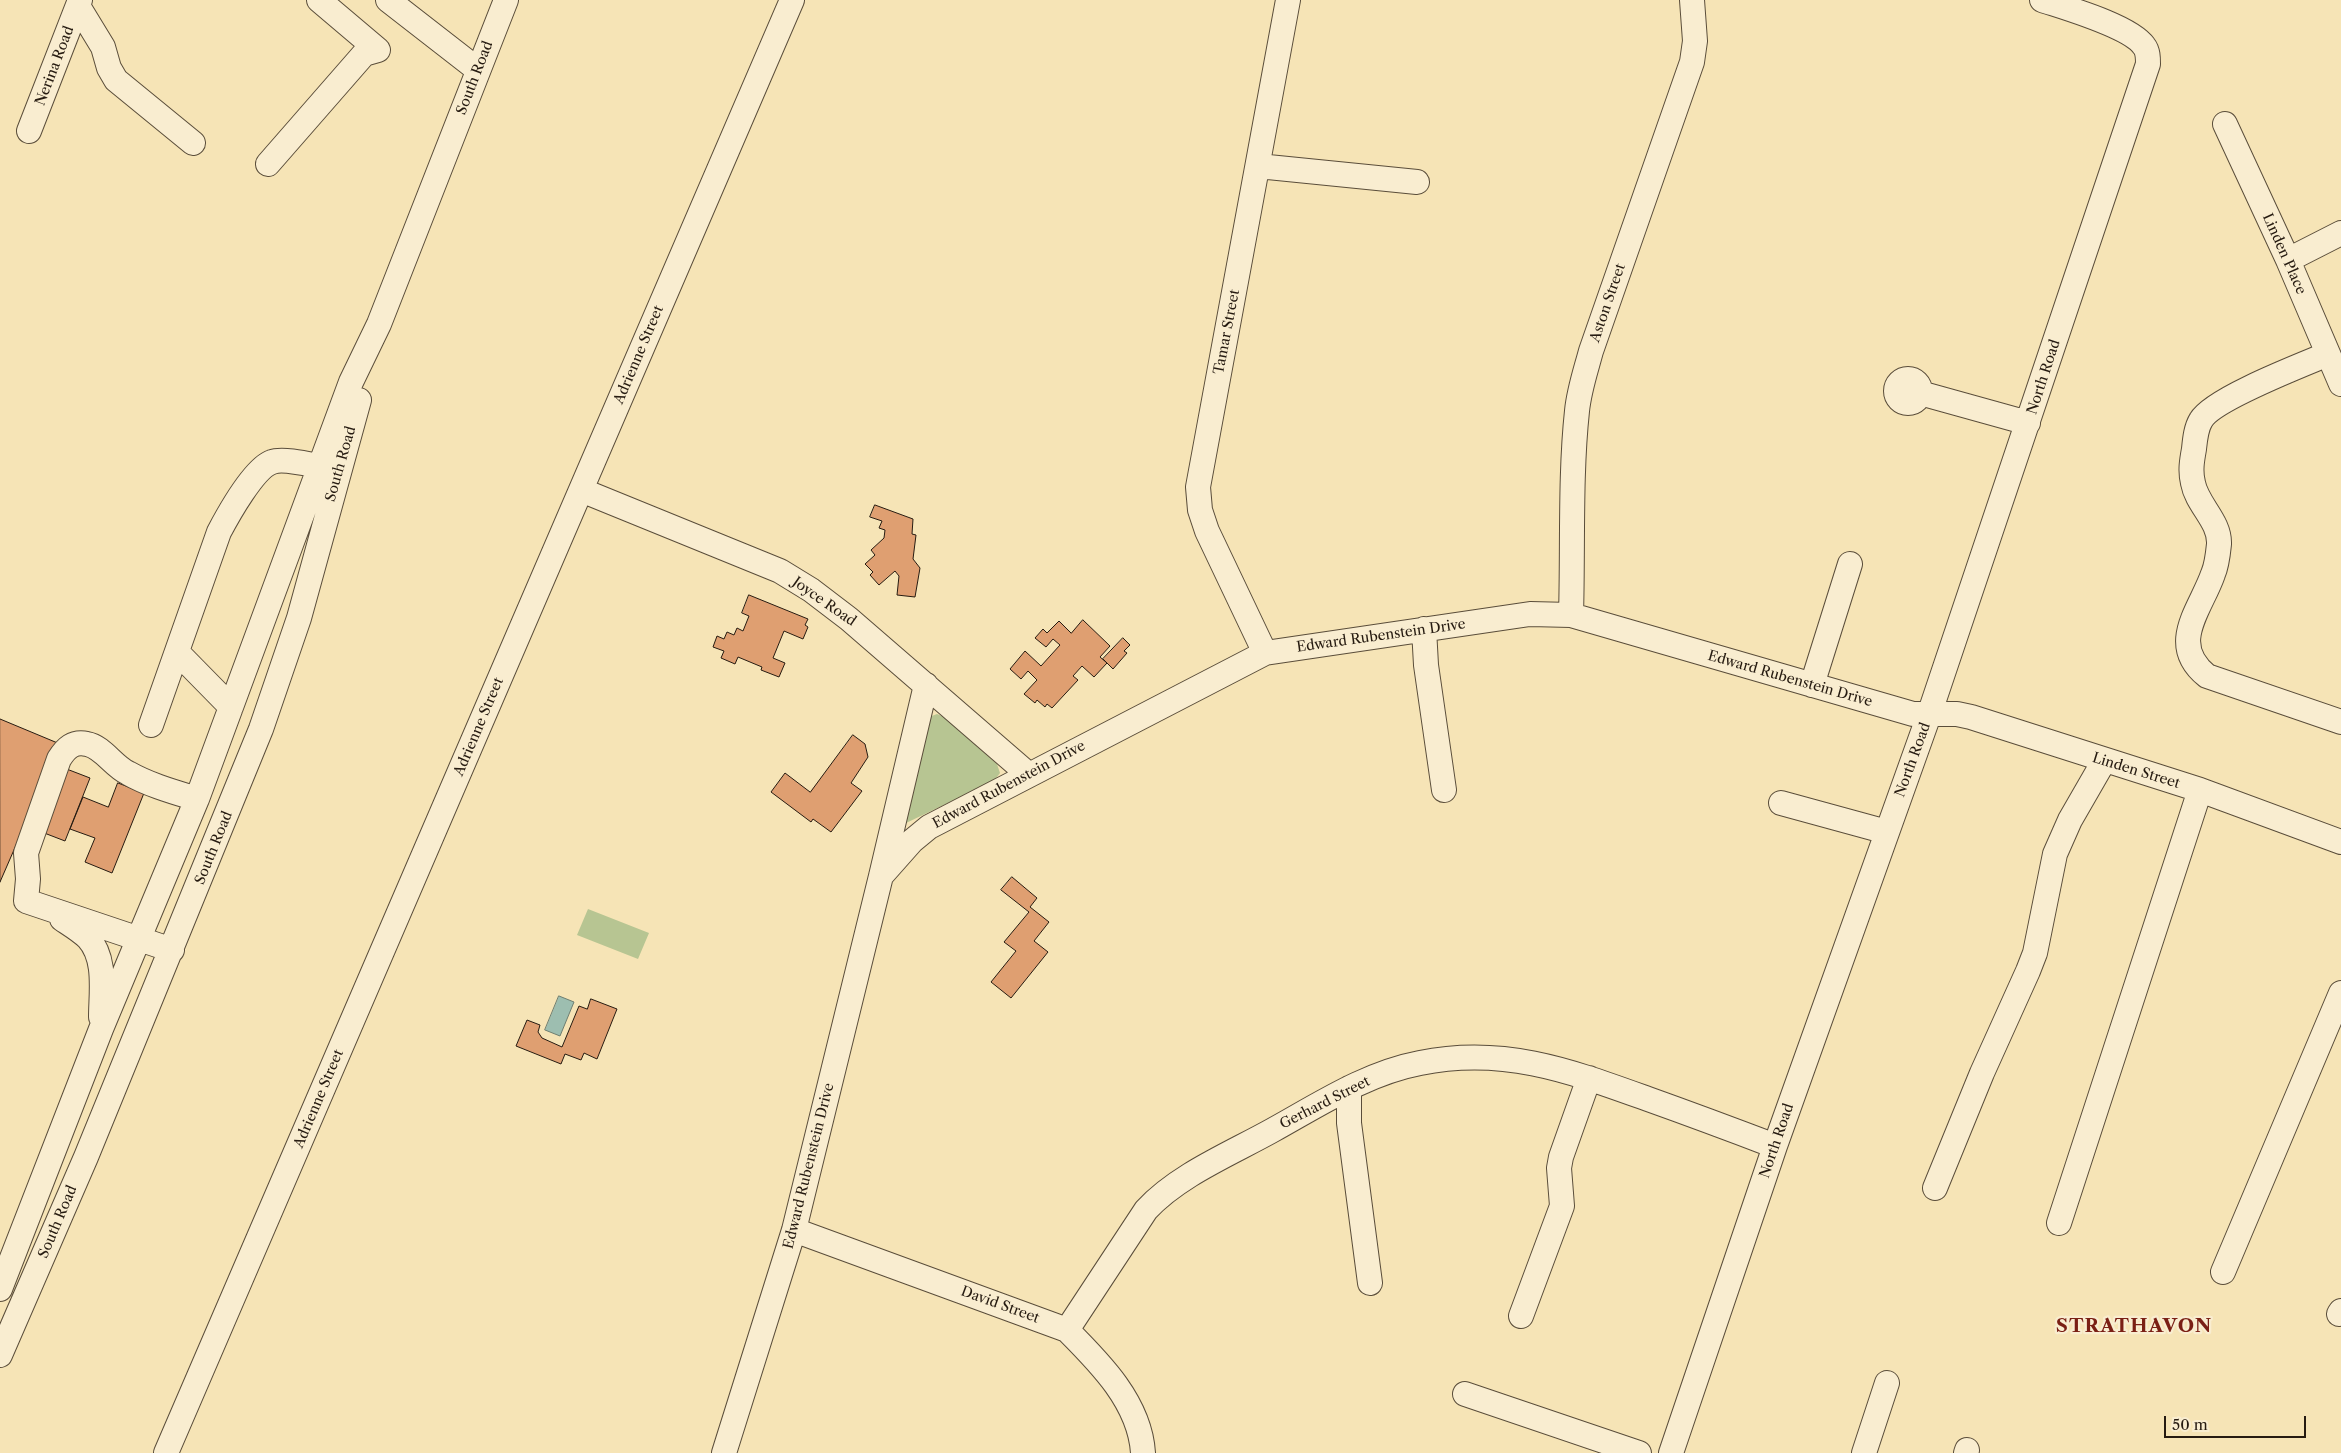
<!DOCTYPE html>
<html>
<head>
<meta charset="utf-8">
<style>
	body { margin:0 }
	#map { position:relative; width:2341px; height:1453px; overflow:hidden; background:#f6e4b6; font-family:"Libre Caslon Text",serif }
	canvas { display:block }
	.scale { position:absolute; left:2164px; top:1416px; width:142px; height:22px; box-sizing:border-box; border:2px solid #261b11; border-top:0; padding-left:6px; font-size:15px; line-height:18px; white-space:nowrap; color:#261b11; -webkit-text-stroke:4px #f9edd0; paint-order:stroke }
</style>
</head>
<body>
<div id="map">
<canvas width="2341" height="1453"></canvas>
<div class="scale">50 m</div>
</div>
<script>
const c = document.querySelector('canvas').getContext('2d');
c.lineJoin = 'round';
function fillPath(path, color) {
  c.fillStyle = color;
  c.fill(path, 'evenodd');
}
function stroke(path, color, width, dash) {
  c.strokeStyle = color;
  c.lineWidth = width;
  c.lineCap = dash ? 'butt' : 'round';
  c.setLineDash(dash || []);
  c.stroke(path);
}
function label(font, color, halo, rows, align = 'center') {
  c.font = font + ' "Libre Caslon Text",serif';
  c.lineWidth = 4.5;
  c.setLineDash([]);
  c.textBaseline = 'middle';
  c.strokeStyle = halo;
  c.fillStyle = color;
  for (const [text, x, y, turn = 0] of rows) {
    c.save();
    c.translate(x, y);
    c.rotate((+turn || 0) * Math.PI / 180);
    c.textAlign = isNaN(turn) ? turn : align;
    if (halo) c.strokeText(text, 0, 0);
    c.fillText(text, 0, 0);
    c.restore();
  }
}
const green = new Path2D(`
	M937,714L944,717L997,764L1000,773L994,781L904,824L929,717Z
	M588,909L649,933L638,959L577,935Z`);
const water = new Path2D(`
	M559,996L574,1002L560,1036L545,1030Z`);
const building = new Path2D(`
	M875,505L913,519L912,534L916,535L913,559L920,568L915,597L897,595L899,576L895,571L879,585L870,575L873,572L865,564L875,555L871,550L884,538L885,530L879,528L882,521L870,517Z
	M749,595L808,619L805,625L808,627L803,639L784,631L773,658L785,663L779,677L761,670L762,667L738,657L735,664L721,658L724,651L713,647L717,636L724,639L727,632L734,635L737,628L743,631L749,616L742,613Z
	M1083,620L1110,646L1100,657L1107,663L1094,677L1082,666L1073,676L1078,680L1052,708L1047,704L1045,707L1037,700L1035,703L1024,694L1037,680L1028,671L1021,679L1010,669L1025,651L1041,666L1060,645L1053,639L1046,647L1035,638L1043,629L1047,633L1059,621L1071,633Z
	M1123,638L1130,645L1124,651L1127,653L1113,669L1103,659Z
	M0,719L60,744L0,882Z
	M853,735L865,744L868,757L851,783L862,791L831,832L813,819L811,822L771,792L785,773L810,792Z
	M64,768L90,778L65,841L39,831Z
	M118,783L144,793L112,873L85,862L95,838L70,829L83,797L108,807Z
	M1012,877L1037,898L1030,907L1049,922L1034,941L1048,952L1011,998L991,982L1016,951L1004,942L1029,912L1001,890Z
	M591,999L617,1009L597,1059L584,1053L581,1060L565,1054L561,1064L516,1046L527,1020L540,1025L538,1032L542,1038L562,1047L579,1006L587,1009Z`);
const minor = new Path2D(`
	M388,0L478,70
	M78,6L103,47L109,68L116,80L193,143
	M2225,124L2288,260L2341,384
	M29,131L80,0
	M268,164L364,54L378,50L319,0
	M1258,166L1417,182
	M2288,260L2341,233
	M2328,354C2302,365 2213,399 2201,420C2196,428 2195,439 2194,449C2192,460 2190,471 2193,483C2197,505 2220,521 2219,544C2218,554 2217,565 2213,574C2201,609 2167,644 2207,676L2341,722
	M1896 391a12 12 0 1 1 24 0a12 12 0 1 1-24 0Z
	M1920,393L2028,423
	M581,490L780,571L811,590L849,619L1028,774
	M1571,615C1573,549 1570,476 1577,411C1579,390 1586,370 1591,351L1692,62L1695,41L1692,0
	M1424,629L1426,665L1444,790
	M177,652L231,707
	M1265,653L1207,531L1200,510L1198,487L1288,0
	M1812,685L1850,564
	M151,725L219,532C228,515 254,468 272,462C282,458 308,464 318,466
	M1781,803L1887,832
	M881,876L912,841L929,827L1265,653L1530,614L1571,615L1913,714H1957L1971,717L2200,790L2341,842
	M62,919C71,925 81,931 88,938C107,959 101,992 101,1017
	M172,950L26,901L28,879L26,853L59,759C66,748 73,741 87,744C103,747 113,766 128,773C149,785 174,792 197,799
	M1349,1088V1123L1370,1283
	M1935,1188L1982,1073L2028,971L2035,953L2055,854L2070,820L2104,761
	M2059,1223L2200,790
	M794,1230L1067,1330C1100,1363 1140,1403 1143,1453
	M2223,1272L2341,993
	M0,1289L101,1029L197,799L351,382L379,324L506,0
	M2339,1314L2341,1311
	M1521,1316L1562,1206L1559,1168L1561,1157L1589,1078
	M1067,1330L1146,1210C1178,1175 1232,1153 1273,1130C1320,1104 1367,1073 1420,1063C1504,1046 1570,1071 1648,1099C1690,1114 1733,1130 1775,1146
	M0,1355L86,1157L261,729L299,618L359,400
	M1465,1394L1639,1453
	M166,1453L792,0
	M724,1453L794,1230L881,876L926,685
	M1671,1453L1775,1146L1929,715L2148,64C2148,58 2148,51 2144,46C2130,26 2066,8 2042,0
	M1864,1453L1887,1383
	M1966,1453L1967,1450`);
const streetNames = [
	["Nerina Road",55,66,-69],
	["South Road",475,78,-69],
	["Linden Place",2284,254,66],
	["Aston Street",1608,303,-71],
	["Tamar Street",1227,332,-79],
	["Adrienne Street",639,355,-67],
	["North Road",2044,377,-72],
	["South Road",341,464,-74],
	["Joyce Road",824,602,35],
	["Edward Rubenstein Drive",1381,636,-8],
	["Edward Rubenstein Drive",1790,679,16],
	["Adrienne Street",479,727,-67],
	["North Road",1913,760,-70],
	["Linden Street",2136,771,17],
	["Edward Rubenstein Drive",1009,785,-28],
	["South Road",214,848,-68],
	["Adrienne Street",319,1099,-67],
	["Gerhard Street",1325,1103,-27],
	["North Road",1777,1141,-71],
	["Edward Rubenstein Drive",809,1166,-76],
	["South Road",58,1222,-67],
	["David Street",1000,1305,20]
];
const districtNames = [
	["STRATHAVON",2134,1327]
];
fillPath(green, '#b7c592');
fillPath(water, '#9dbeb0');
stroke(water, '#6d7d70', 1);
fillPath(building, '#df9f71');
stroke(building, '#261b11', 1);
stroke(minor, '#5a4d3a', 26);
stroke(minor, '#f9edd0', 24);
label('14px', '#261b11', '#f9edd0', streetNames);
c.letterSpacing = '1px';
label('bold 19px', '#7a1f14', '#f9edd0', districtNames);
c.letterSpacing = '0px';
</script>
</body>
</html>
